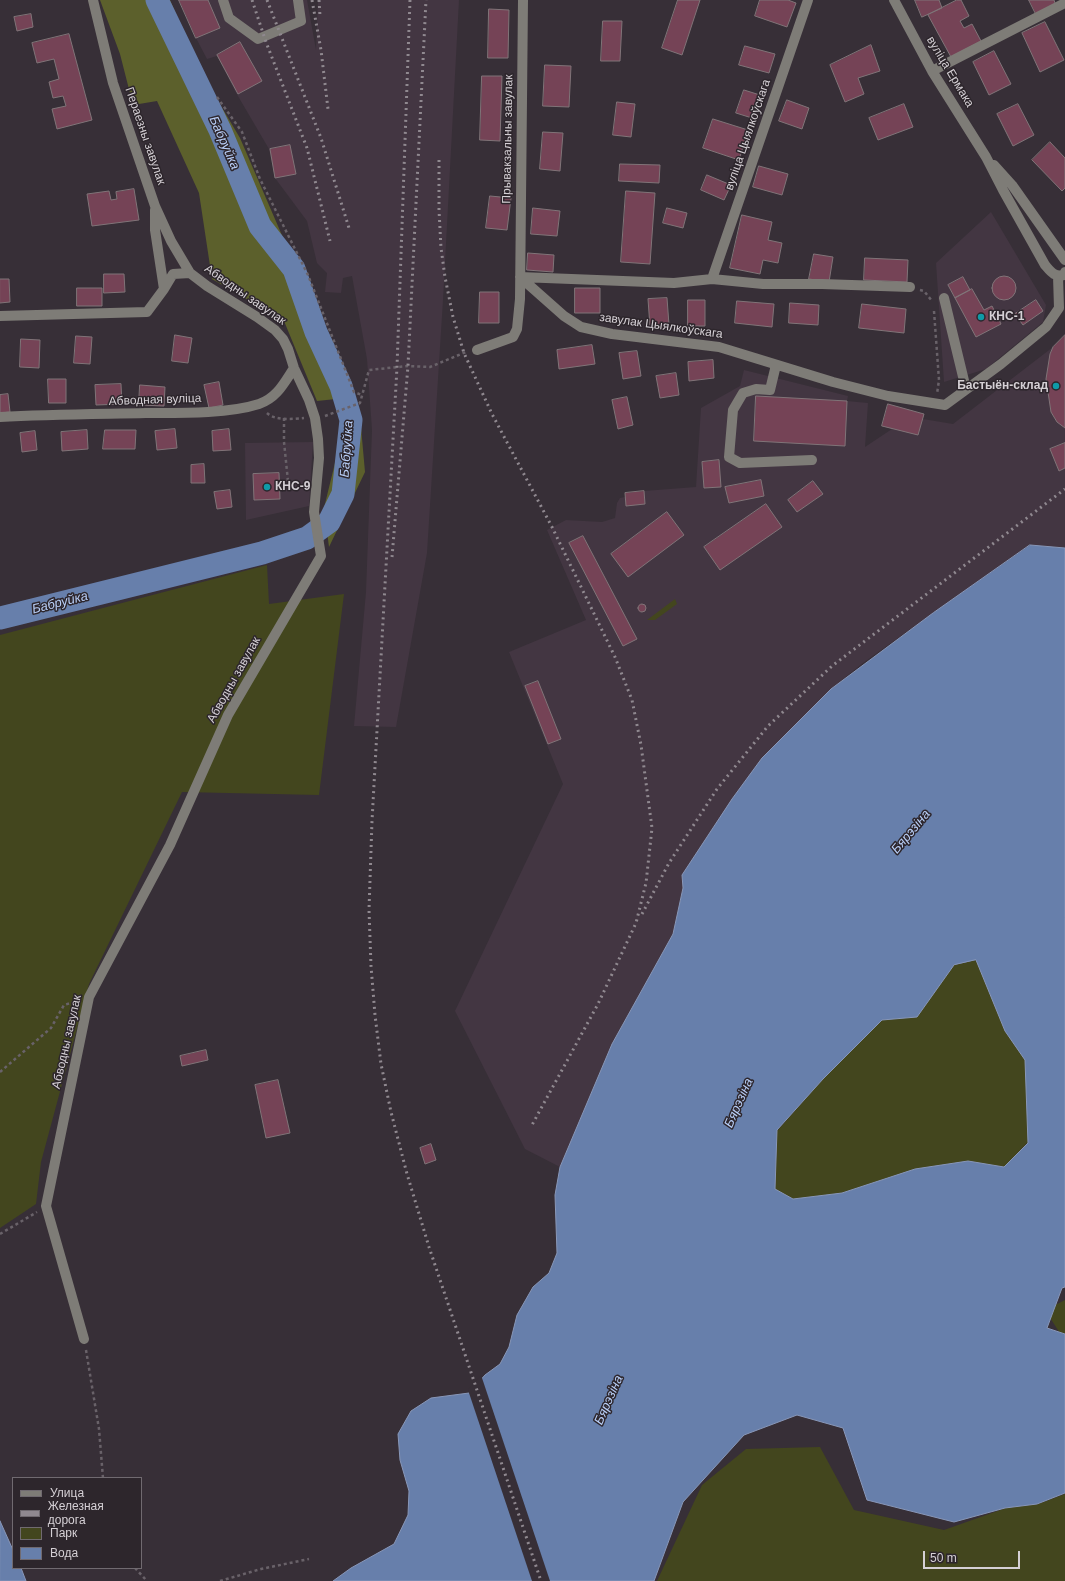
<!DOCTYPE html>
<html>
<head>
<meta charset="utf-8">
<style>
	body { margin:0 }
	#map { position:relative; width:1065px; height:1581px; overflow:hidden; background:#372f37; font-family:Arial,sans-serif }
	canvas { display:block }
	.legend { position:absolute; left:12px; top:1477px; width:130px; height:92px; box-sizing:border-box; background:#2d262c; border:1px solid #706a70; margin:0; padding:5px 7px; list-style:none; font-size:12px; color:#d5d0d5 }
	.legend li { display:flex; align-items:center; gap:8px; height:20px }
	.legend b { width:20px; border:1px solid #706a70 }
	.scale { position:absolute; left:923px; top:1551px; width:97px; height:18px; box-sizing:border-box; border:2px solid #d5d0d5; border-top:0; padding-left:5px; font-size:12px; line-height:14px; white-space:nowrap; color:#d5d0d5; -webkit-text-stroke:3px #2d262c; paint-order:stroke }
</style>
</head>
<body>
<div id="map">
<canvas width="1065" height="1581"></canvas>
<ul class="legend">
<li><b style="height:5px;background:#7e7c77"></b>Улица</li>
<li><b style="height:5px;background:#908990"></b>Железная дорога</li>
<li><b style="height:11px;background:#43461e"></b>Парк</li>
<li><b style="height:11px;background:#677fab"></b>Вода</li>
</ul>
<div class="scale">50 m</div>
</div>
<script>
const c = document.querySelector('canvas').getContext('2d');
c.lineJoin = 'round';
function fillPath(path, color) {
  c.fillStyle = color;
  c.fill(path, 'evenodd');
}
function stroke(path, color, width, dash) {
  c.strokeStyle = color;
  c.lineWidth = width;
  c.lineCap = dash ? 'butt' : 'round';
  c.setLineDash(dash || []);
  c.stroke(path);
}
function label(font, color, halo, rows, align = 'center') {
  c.font = font + ' Arial,sans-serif';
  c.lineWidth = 3;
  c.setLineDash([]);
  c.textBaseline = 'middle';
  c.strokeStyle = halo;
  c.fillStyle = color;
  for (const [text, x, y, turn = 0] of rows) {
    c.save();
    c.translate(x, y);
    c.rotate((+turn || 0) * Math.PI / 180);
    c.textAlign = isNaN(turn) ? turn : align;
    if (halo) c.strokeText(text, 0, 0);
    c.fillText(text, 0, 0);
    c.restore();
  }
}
const built = new Path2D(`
	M179,0H307L316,50L318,0H459L443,300L427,553L396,727L354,726L366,592L372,430L367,359L352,276L343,278L341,293L325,292L327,273L317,263L307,221L275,178L269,149L235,91L217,56L207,59L196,38Z
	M991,212L1046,305L1043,322L986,369L944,382L936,263Z
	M1053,347L1050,354L1046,379L1051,412L1057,422L1065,428V548L1029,545L863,663L831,689L798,723L682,875L683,888L673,934L612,1044L560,1167L525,1149L455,1011L563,784L509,652L586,620L547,530L566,520L602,522L615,518L617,503L620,498L625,497L626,506L645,504L644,491L696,487L701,408L740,386L744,370L848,396L847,401L868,403L865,447L892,429L882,426L888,404L924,414L923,419L953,424Z
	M313,442L309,506L246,520L245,443Z`);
const green = new Path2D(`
	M267,565L269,604L344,594L319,795L182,792L89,984L41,1162L36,1204L0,1228V635Z
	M675,599L677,604L655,620H647Z
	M976,960L1005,1031L1025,1059L1028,1142L1004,1167L968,1161L915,1169L842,1193L793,1199L775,1189L777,1131L823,1079L882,1020L917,1016L954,965Z
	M1065,1300V1341L1045,1310Z
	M820,1447L854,1510L944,1530L1006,1508L1038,1504L1065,1494V1581H657L702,1485L746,1449Z`);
const forest = new Path2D(`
	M100,0H170L202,74L240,138L360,416L365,472L329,547L324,508L342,434L336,399L317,401L284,321L212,279L199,193L157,101L133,105L120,54Z`);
const water = new Path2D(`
	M1030,545L1065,548V1287L1062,1288L1047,1328L1065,1334V1493L1037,1504L1005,1508L954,1522L867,1500L843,1428L797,1415L744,1435L683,1502L654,1581H333L351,1568L394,1544L408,1515L409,1491L400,1460L398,1434L411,1411L431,1398L469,1393L485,1375L500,1364L509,1347L517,1315L533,1287L549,1273L557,1253L555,1195L560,1167L612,1044L673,934L683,888L682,875L732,799L762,758L831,689L933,613ZM976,960L1005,1031L1025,1060L1028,1143L1004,1167L968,1161L915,1169L842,1193L793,1199L775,1189L777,1130L823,1079L882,1020L917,1017L954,965Z
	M0,1521L13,1550V1568H21L26,1581H0Z`);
const pier = new Path2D(`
	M481,1375L550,1581H532L468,1390Z`);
const river = new Path2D(`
	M0,618L262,553L307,538L329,522L343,494L351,420L341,386L316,332L294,269L260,226L220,130L157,0`);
const building = new Path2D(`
	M179,0H208L220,28L196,38Z
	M678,0H700L682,55L662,48Z
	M760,0H788L796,3L787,27L755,16Z
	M915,0H939L942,8L922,17Z
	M957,0H961L969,16L960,21L964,28L972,24L981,41L951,57L928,15Z
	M1029,0H1054L1056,6L1037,16Z
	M489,9L509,10L508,58H488Z
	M31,14L33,27L17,31L14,17Z
	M603,21H622L620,61H601Z
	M1045,22L1064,60L1040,72L1022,33Z
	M69,34L92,120L57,129L52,109L66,106L63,96L53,98L49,82L59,79L54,59L37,63L32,43Z
	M240,42L262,81L238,94L217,55Z
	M871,45L880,71L858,78L864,94L845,102L830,65Z
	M745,46L775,54L769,73L739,65Z
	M994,51L1011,84L989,95L973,62Z
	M545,65L571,66L569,107L543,106Z
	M482,76H502L500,141L480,140Z
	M744,90L760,95L752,118L736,113Z
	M787,100L809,108L802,129L779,121Z
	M617,102L635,104L631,137L613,135Z
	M904,104L913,127L878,140L869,118Z
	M1018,104L1034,135L1013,146L997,114Z
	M713,119L748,130L739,160L703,148Z
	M543,132L563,133L560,171L540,169Z
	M1050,142L1065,158V188L1062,191L1032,160Z
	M290,145L296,174L275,178L270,149Z
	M620,164L660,165L659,183L619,181Z
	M759,166L788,174L782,195L753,187Z
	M707,175L731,185L724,200L701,190Z
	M134,189L139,220L92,226L87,194L109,191L111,200L117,199L116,192Z
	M626,191L655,193L650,264L621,262Z
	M490,196L511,198L507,230L486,228Z
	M533,208L560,211L557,236L531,234Z
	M667,208L687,213L683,228L663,223Z
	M742,215L772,222L768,240L782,243L778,263L763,260L760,274L730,268Z
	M528,253L554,255L553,272L527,270Z
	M814,254L833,257L829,282L809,279Z
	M865,258L908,260L907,282L864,280Z
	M104,274H124L125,292L104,293Z
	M992 288a12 12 0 1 1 24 0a12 12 0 1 1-24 0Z
	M963,277L970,290L955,298L948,285Z
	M0,279H9L10,302L0,303Z
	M77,288H102V306H77Z
	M575,288H600V313H575Z
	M972,289L984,310L992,306L1001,324L976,337L955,298Z
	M480,292H499V323H479Z
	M667,298L669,325L650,327L648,299Z
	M688,300H705V326H688Z
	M1036,300L1043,311L1023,325L1015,314Z
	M737,301L774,304L772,327L735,323Z
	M790,303L819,305L818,325L789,323Z
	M862,304L906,309L904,333L859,328Z
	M175,335L192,338L188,363L172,361Z
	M1065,335V428L1057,422L1051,412L1046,379L1050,354L1053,347Z
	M76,336L92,337L90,364L74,363Z
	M21,339L40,340L39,368L20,367Z
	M592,345L595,364L559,369L557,350Z
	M637,351L641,376L623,379L619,353Z
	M713,360L714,378L689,381L688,362Z
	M676,373L679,395L660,398L656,376Z
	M48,379H66V403H49Z
	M219,382L223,405L209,408L204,385Z
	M121,384L122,404L96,405L95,385Z
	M140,385L165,387L164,406L139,405Z
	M8,394L10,412L0,413V395Z
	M756,396L847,401L845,446L754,441Z
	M627,397L633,425L618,429L612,400Z
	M888,404L924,414L918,435L882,426Z
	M175,429L177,448L157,450L155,431Z
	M229,429L231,450L213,451L212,431Z
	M87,430L88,449L62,451L61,432Z
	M105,430H136L135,449H103Z
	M35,431L37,450L22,452L20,433Z
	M1065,443V468L1059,471L1050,449Z
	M719,460L721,487L704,488L702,462Z
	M204,464L205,483H191V465Z
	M279,473L280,499L254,500L253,474Z
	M761,480L764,496L729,503L725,487Z
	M813,481L823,494L797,512L788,500Z
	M230,490L232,507L217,509L214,492Z
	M644,491L645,504L626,506L625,493Z
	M766,504L782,527L720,570L704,547Z
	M667,512L684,535L628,577L611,554Z
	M583,536L637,639L623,646L569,543Z
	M638 608a4 4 0 1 1 8 0a4 4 0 1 1-8 0Z
	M538,681L561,739L548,744L525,686Z
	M206,1050L208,1060L182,1066L180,1056Z
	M278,1080L290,1133L266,1138L255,1085Z
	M431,1144L436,1160L425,1164L420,1148Z`);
const path = new Path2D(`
	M217,97L242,132L260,179L308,275L354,392L362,395
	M920,290L924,291L932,301
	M934,311L939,380L937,394
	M267,413C275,421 293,419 304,418
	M325,416L360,403L369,370L408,366L430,367L466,352
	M284,418V442L289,491
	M0,1072L51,1028L64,1005L78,1001
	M0,1234L37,1212
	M86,1350L99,1429L103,1478
	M135,1568L147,1581
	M220,1581L261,1569L309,1559`);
const minor = new Path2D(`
	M93,0L113,83L155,206L171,241L190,273
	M223,0L229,18L258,39L301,21L298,0
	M894,0L932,71L986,157L1003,190L1045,265C1051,272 1054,277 1064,275L1065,272
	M932,71L1065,3
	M994,165L1012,185L1065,260
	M155,210V230L164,289
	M520,277L564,316L581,327L612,334L719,347L833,382L888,396L945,405L1001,364L1046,327L1059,308L1058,276
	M520,277L674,283L712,279L763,284H822L910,287
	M712,279L808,0
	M944,298L966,389
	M0,316L147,312L164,289L173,274L190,273L207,286L257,317L275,330L283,339L288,349L294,368L309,400L315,418L318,439L319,458L314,512L321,556L228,715L170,845L89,997L46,1206L84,1339
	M477,350L513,337L517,329L520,299L523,0
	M776,365L770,390L756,389L743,393L733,410L729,457L740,463L812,460
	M0,417C49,414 98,414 146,413C179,413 228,414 259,404C277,398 284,383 294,368`);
const rail = new Path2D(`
	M252,0L266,42L307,148L330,241
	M267,0L321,138L349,228
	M312,0L321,50L328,109
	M319,0L320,16
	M410,0L397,367L372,821L369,910L371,966L375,1015L381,1064L391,1112L407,1174L429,1247L541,1581
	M439,160V210L441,248L445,277L453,317L464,353L492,414L552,527L615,657L632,700L641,745L652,828L646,883L636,923L598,1004L532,1125
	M392,557L408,366L426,0
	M642,914L669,863L717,789L768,726L832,666L1065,489`);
const markers = [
	[981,317,4,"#0f9aa8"],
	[1056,386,4,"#0f9aa8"],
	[267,487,4,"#0f9aa8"]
];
const streetNames = [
	["вуліца Ермака",950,72,59],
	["вуліца Цыялкоўскага",748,135,-71],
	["Пераезны завулак",145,136,71],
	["Прывакзальны завулак",508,139,-89],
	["Абводны завулак",245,295,35],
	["завулак Цыялкоўскага",661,326,8],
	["Абводная вуліца",155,400,-2],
	["Абводны завулак",234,680,-61],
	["Абводны завулак",67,1042,-77]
];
const poiNames = [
	["КНС-1",989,317],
	["Бастыён-склад",1048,386,"right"],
	["КНС-9",275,487]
];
const waterNames = [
	["Бабруйка",224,143,66],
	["Бабруйка",347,449,-86],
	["Бабруйка",60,603,-14],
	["Бярэзіна",911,832,-50],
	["Бярэзіна",739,1103,-66],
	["Бярэзіна",609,1400,-66]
];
fillPath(built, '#433642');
fillPath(green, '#43461e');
fillPath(forest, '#5c602c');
fillPath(water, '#677fab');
stroke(water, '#8897b8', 1);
fillPath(pier, '#372f37');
stroke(river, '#677fab', 23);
fillPath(building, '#754356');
stroke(building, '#807478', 1);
stroke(path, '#696269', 2.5, [3, 3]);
stroke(minor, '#7e7c77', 10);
stroke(rail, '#908990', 3, [2, 4]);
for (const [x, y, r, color] of markers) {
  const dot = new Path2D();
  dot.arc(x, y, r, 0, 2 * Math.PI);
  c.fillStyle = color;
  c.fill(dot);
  stroke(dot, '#2d262c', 1.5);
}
label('12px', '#d5d0d5', '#2d262c', streetNames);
label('bold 12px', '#d5d0d5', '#2d262c', poiNames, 'left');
label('italic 13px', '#b8cef7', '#2d262c', waterNames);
</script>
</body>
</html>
